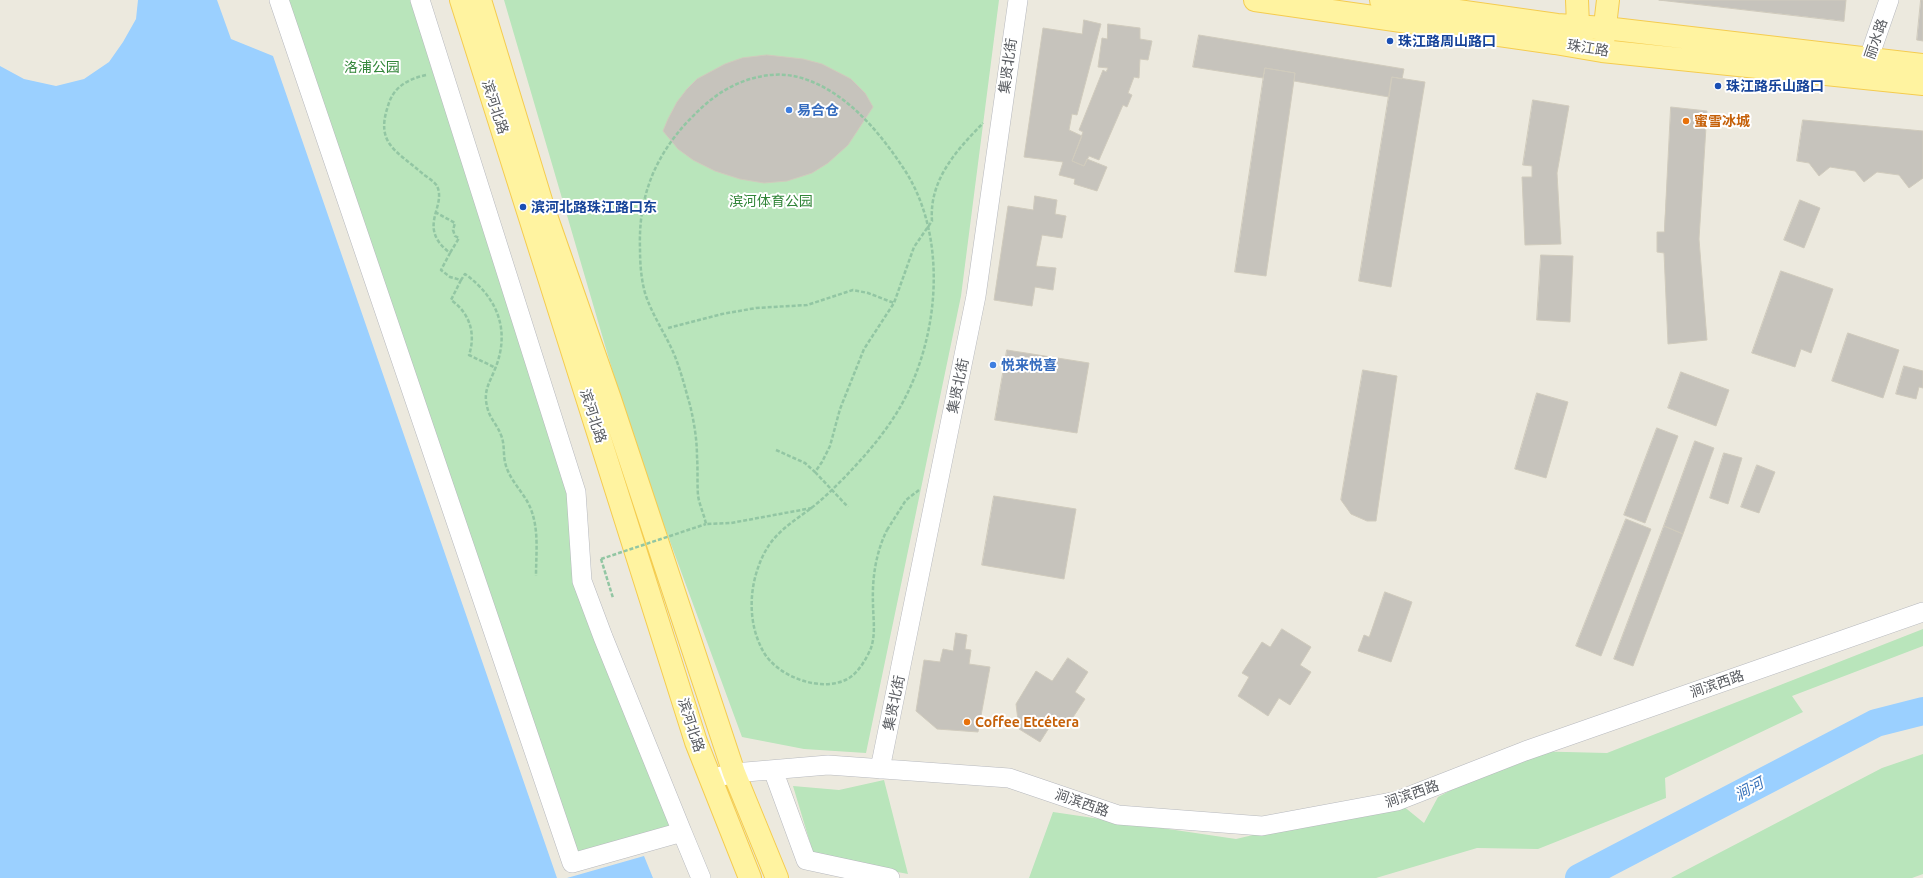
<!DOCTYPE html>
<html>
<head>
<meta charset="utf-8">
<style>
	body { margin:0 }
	canvas { display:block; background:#ece9de }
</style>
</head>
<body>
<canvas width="1923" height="878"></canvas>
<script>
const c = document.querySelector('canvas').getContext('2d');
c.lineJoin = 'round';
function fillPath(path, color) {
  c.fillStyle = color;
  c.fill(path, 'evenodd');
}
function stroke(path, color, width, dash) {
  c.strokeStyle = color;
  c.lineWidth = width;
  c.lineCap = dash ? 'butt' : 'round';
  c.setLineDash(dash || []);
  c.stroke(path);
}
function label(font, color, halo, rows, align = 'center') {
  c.font = font + ' Ubuntu,"Noto Sans SC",sans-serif';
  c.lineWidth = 4;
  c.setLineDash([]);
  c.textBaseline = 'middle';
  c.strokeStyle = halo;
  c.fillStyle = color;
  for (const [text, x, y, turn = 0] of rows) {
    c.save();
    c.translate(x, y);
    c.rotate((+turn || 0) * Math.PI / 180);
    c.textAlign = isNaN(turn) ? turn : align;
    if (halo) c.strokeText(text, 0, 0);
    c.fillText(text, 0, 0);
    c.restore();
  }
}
const green = new Path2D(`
	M279,0H420L576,492L582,581L682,832L572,863Z
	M504,0H999L961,296L866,753L804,749L742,737L633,441Z
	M1923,629V646L1792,696L1803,712L1665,778L1666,798L1538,849L1477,848L1376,878H1029L1053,812L1236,839L1397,801L1424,823L1438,797L1525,751L1607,753Z
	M1923,754V874L1912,878H1671L1882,768Z
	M884,780L908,874L814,856L793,786L839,790Z`);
const water = new Path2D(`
	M138,0H217L231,39L273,56L557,878H0V66L24,79L56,86L84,79L109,62L123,42L136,19Z
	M644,856L653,878H567Z`);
const river = new Path2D(`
	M1579,878L1876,723L1923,711`);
const building = new Path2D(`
	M1659,0H1846L1844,21Z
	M1921,0H1923V41L1917,40Z
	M1084,20L1101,24L1077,115L1072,114L1069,130L1082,136L1072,161L1084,166L1087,159L1107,167L1097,191L1074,184L1075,179L1059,175L1063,162L1024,157L1043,28L1082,34Z
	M1108,24L1140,28V39L1152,41L1148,60L1140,59L1139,78L1134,77L1128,93L1132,95L1127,107L1123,105L1099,160L1089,156L1084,166L1072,161L1083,132L1079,130L1103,70L1106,72L1108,68L1098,67L1102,38L1107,39Z
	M1199,35L1404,69L1402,79L1392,77L1389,97L1294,81L1295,73L1265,68L1263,78L1193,67Z
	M767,55L803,59L822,64L851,79L865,93L873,107L848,145L828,163L812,173L787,181L764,183L740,179L715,171L693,160L678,149L663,131L668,119L677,102L687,89L697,79L725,64L742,58Z
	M1265,68L1295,73L1266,276L1235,272Z
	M1392,77L1425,82L1391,287L1359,281Z
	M1533,100L1569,106L1557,173L1561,244L1525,245L1522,177H1532V166L1523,165Z
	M1671,107L1707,111L1699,239L1707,340L1668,344L1664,253L1657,252V232H1664Z
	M1803,120L1923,131V178L1909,188L1899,175L1877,172L1864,182L1855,171L1830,167L1819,176L1809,163L1797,161Z
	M1035,196L1057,200L1055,214L1066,216L1062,238L1042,235L1036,266L1056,268L1053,290L1035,287L1032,306L994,300L1008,206L1033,210Z
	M1800,200L1820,208L1804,248L1784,240Z
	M1541,255L1573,256L1570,322L1537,320Z
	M1781,271L1833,289L1811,353L1801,349L1795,367L1752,353Z
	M1848,333L1899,350L1883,398L1832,381Z
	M1007,350L1089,363L1077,433L995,420Z
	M1904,366L1923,371V388L1919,387L1916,399L1896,394Z
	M1363,370L1397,376L1376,521H1367L1351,514L1341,500Z
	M1681,372L1729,390L1716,426L1668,408Z
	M1537,393L1568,402L1546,478L1515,469Z
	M1657,428L1678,436L1645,523L1624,515Z
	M1695,441L1714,448L1683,534L1664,526Z
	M1724,453L1742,458L1728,504L1710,498Z
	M1757,465L1775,472L1759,513L1741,507Z
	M994,496L1076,509L1064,579L982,565Z
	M1626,519L1651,529L1601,656L1576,646Z
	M1664,526L1683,534L1633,666L1614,659Z
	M1385,592L1412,602L1391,662L1358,651L1364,635L1369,637Z
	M1282,629L1311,647L1300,665L1311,672L1290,705L1279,698L1268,716L1238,696L1249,677L1242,673L1262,642L1270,647Z
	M956,633L967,635L965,649L971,650L969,664L990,667L978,732L937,729L916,711L924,660L940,662L943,649L953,651Z
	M1068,658L1088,672L1075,692L1085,699L1066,728L1054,720L1040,742L1019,729L1016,704L1036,671L1052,681Z`);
const path = new Path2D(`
	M426,75C408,79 393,87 388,106C375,144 397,151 423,174C427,177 435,182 437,186C447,207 416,227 450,253L441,270L450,277L461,280L465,274C497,297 511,330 495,369C490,382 483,391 487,406C489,418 497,424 501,435C505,445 503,453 505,462C508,477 520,489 527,501C540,524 536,551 536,576
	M435,212L455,223L453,230L455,236L459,238L450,253
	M461,280L451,300C470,313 476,334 469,355L496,368
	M668,328L722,314L756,308L807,305L853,290L868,293L894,303
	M776,450L805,463L815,472L822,462L830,446L840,409L864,349L894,303L914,247L932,221C929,180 956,151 983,123
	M815,472L848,507
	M887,530L906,500L919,490
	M601,559L613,598`);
const minor = new Path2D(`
	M279,0L572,863L682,832L603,637L582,581L576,492L420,0
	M1864,72L1889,0
	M880,769L976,296L1018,0
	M773,770L806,860L890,878
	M710,779L734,773L828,765L1009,778L1118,815L1262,826L1397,801L1525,751L1923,612
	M682,832L701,878`);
const major = new Path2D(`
	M461,0L696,742L750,878
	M480,0L543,207L610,399L734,773L777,878
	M1255,0L1555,43L1602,51L1923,84
	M1381,0L1557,25L1605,28L1923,65
	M1577,0L1578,25L1577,40
	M1603,43L1608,0`);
const pathBridge = new Path2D(`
	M812,508L731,523L706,524C704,514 699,504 698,495C697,482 698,469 697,457C697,439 694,422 690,405C685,388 681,371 674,354C665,333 652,315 645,293C641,278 640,263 640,248C638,187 662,142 707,103C731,82 767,69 798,77C844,89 879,131 904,169C950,239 939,345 896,414C881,438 863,458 844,478C833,489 822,500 810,509C794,521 776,532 766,550C749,580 746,620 763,651C777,677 823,694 849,678C858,673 867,658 871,648C876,633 873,618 873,603C872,578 876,552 887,530
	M601,559L706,524`);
const markers = [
	[1390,41,4,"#1a4fb4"],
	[1718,86,4,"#1a4fb4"],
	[789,110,4,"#3f7fe0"],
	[1686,121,4,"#e8710a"],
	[523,207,4,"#1a4fb4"],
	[993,365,4,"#3f7fe0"],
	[967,722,4,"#e8710a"]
];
const streetNames = [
	["丽水路",1876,39,-71],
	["珠江路",1588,48,9],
	["集贤北街",1008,66,-82],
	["滨河北路",495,107,72],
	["集贤北街",958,386,-78],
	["滨河北路",593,416,72],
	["涧滨西路",1717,684,-19],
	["集贤北街",894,703,-78],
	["滨河北路",691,725,72],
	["涧滨西路",1412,794,-19],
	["涧滨西路",1082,803,19]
];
const transitNames = [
	["珠江路周山路口",1398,41],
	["珠江路乐山路口",1726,86],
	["滨河北路珠江路口东",531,207]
];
const parkNames = [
	["洛浦公园",372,67],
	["滨河体育公园",771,201]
];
const shopNames = [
	["易合仓",797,110],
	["悦来悦喜",1001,365]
];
const foodNames = [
	["蜜雪冰城",1694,121],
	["Coffee Etcétera",975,722]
];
const waterNames = [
	["涧河",1749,789,-28]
];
fillPath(green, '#b9e5bb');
fillPath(water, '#9bd0ff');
stroke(river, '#9bd0ff', 28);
fillPath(building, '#c6c3bc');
stroke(building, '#d0cbbd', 1);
stroke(minor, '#b7b9be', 20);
stroke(major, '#f5cc4f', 24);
stroke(path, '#92c6a3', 2.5, [4, 2]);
stroke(minor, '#fff', 19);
stroke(major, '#fff3a0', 22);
stroke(pathBridge, '#92c6a3', 2.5, [4, 2]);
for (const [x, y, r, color] of markers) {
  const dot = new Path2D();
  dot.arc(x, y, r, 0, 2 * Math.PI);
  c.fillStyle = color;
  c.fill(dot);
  stroke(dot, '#fff', 1.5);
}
label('14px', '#585b60', '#fff', streetNames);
label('bold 14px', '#164399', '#fff', transitNames, 'left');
label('14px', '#328539', '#fff', parkNames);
label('bold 14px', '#366cbe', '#fff', shopNames, 'left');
label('bold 14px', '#c56008', '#fff', foodNames, 'left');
label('italic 15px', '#3a74bb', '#fff', waterNames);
</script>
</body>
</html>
